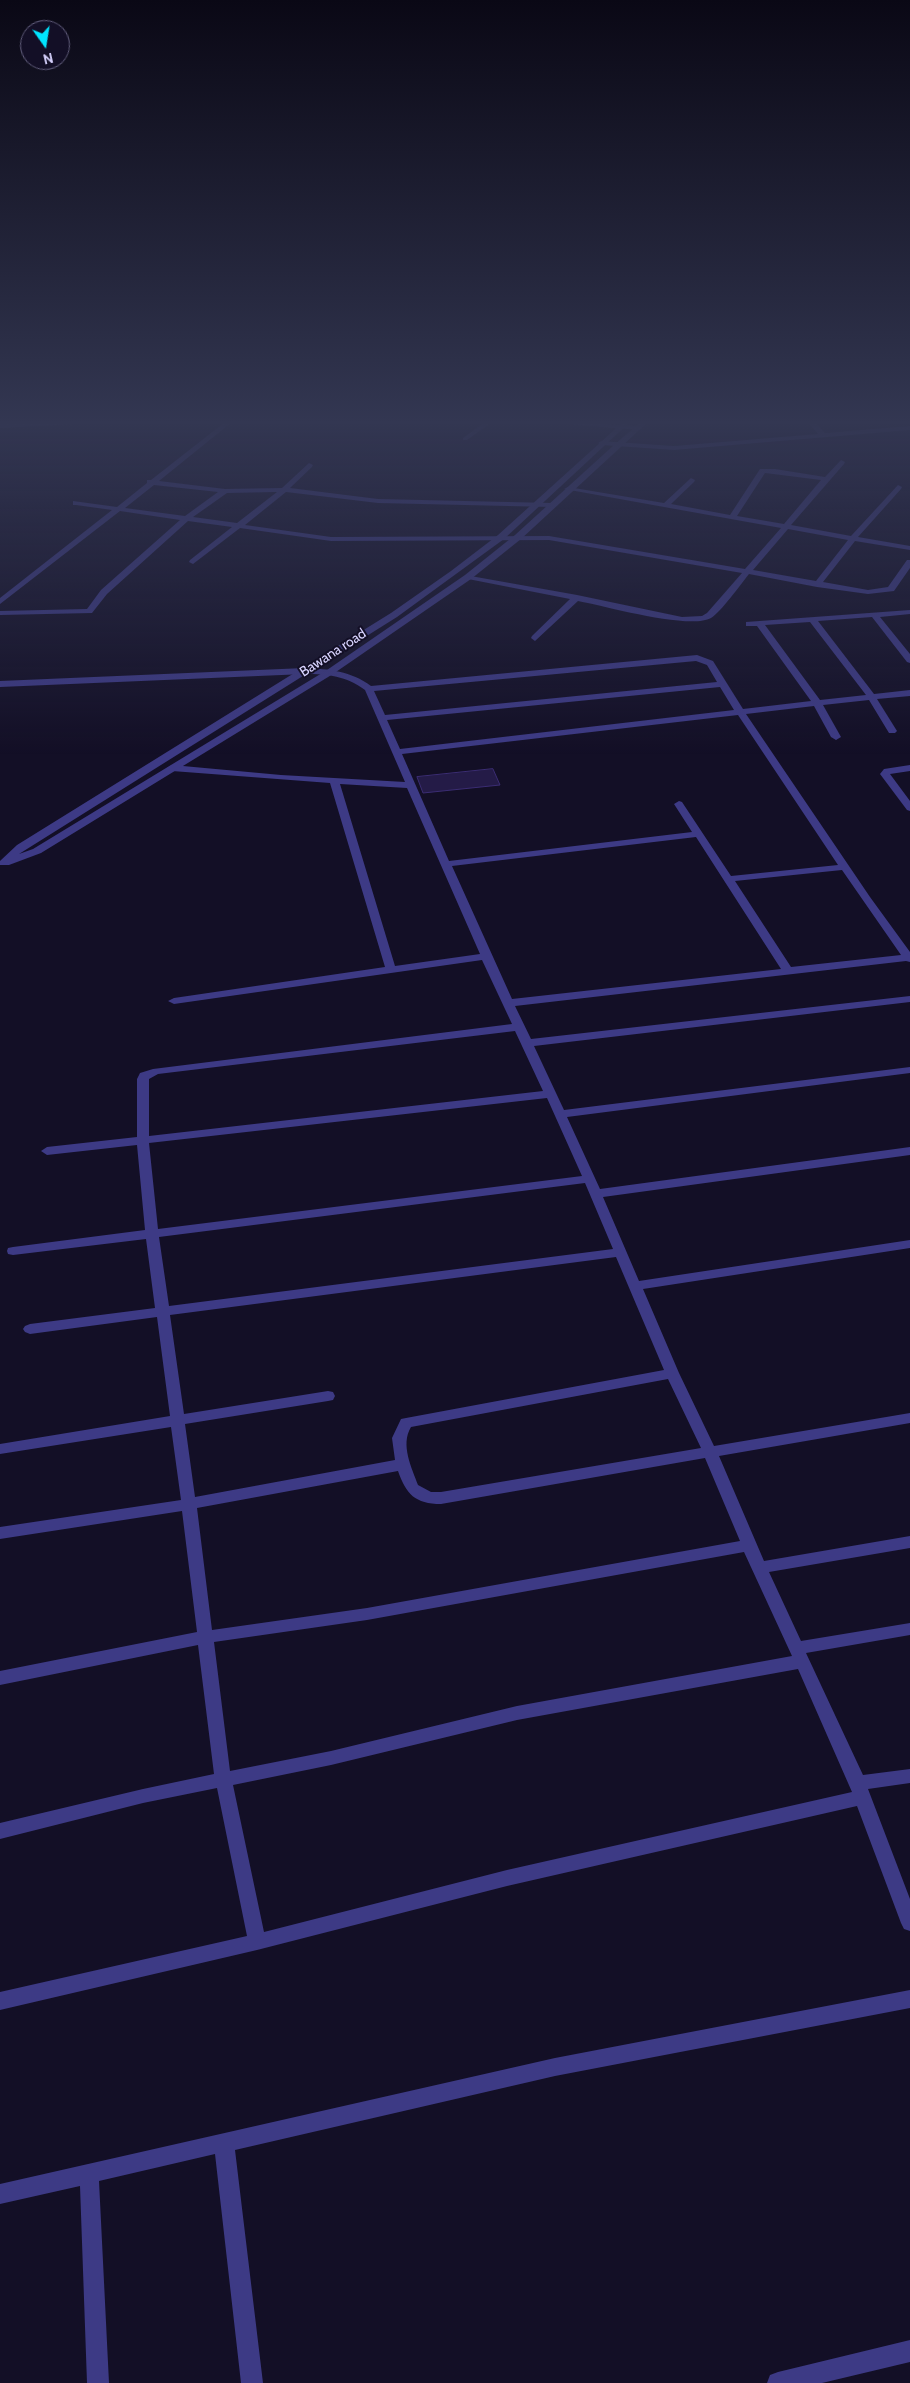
<!DOCTYPE html>
<html>
<head>
<meta charset="utf-8">
<style>
	body { margin:0 }
	#map { position:relative; width:910px; height:2383px; overflow:hidden; background:#130f26; font-family:Cabin,sans-serif }
	canvas { display:block }
	.north { position:absolute; left:20px; top:20px; width:50px; height:50px; box-sizing:border-box; background:#130f26; border:1px solid #625e7d; border-radius:50%; rotate:167deg; font-size:14px; font-weight:700; line-height:20px; text-align:center; color:#d9d4ff }
	.north::after { content:''; display:block; margin:auto; width:18px; height:22px; background:#00e5ff; clip-path:polygon(50% 0,100% 100%,50% 72%,0 100%) }
</style>
</head>
<body>
<div id="map">
<canvas width="910" height="2383"></canvas>
<div class="north">N</div>
</div>
<script>
const c = document.querySelector('canvas').getContext('2d');
c.lineJoin = 'round';
function fillPath(path, color) {
  c.fillStyle = color;
  c.fill(path, 'evenodd');
}
function stroke(path, color, width, dash) {
  c.strokeStyle = color;
  c.lineWidth = width;
  c.lineCap = dash ? 'butt' : 'round';
  c.setLineDash(dash || []);
  c.stroke(path);
}
function label(font, color, halo, rows, align = 'center') {
  c.font = font + ' Cabin,sans-serif';
  c.lineWidth = 4;
  c.setLineDash([]);
  c.textBaseline = 'middle';
  c.strokeStyle = halo;
  c.fillStyle = color;
  for (const [text, x, y, turn = 0] of rows) {
    c.save();
    c.translate(x, y);
    c.rotate((+turn || 0) * Math.PI / 180);
    c.textAlign = isNaN(turn) ? turn : align;
    if (halo) c.strokeText(text, 0, 0);
    c.fillText(text, 0, 0);
    c.restore();
  }
}
const building = new Path2D(`
	M493,769L500,785L423,793L417,777Z`);
const minor = new Path2D(`
	M40,422H77L74,424L0,428V424Z
	M225,422H232L159,481L225,489L282,488L309,463L313,465L312,467L290,488L378,499L552,503L556,505L552,507L378,503L286,492L245,525L331,537L549,536L745,569L781,528L564,489L568,487L664,503L691,478L695,480L694,482L671,504L730,515L760,469H775L825,477L841,460L845,462L844,464L791,525L851,536L898,485L902,487L901,489L858,537L910,546V550L855,541L823,582L868,590L888,587L907,560H910V568L894,591L868,594L817,587L749,574C741,584 721,612 711,618C689,630 605,606 578,601L535,641L531,638L532,636L570,599L468,579H465V575L577,595L682,617L702,616L707,613L742,573L549,540L331,541L240,528L193,564L189,562L190,560L232,527L188,521L107,594L92,613L0,615V611L87,609L101,590L180,520L120,511L0,604V598L112,510L76,505H73V501L117,507L147,483V480H151ZM765,473L821,480L784,524L737,516ZM154,485L218,492L185,516L125,508ZM277,492L237,523L193,517L227,493ZM788,529L848,540L816,581L753,570Z
	M485,422H492L467,440H463V438Z
	M564,422L639,426L642,428L639,430L567,424Z
	M808,422H815L825,433L910,426V430L674,450L601,445L598,443L601,441L674,446L818,434Z
	M910,610V614L880,617L910,654V663L907,662L872,617L818,621L874,694L910,690V696L877,699L897,731L895,733H889L869,700L823,705L841,737L836,740L831,737L814,706L746,714L870,897L910,952V962L906,961L515,1006L531,1039L910,996V1002L534,1046L564,1110L910,1067V1073L567,1117L600,1189L910,1147V1155L603,1197L639,1281L910,1240V1248L643,1289L679,1373L714,1446L910,1413V1423L719,1456L764,1561L910,1536V1548L769,1572L801,1641L910,1623V1635L806,1653L863,1775L910,1769V1783L868,1789L910,1899V1931L904,1929L901,1923L857,1806L507,1886L257,1950L0,2010V1992L247,1936L217,1788L143,1803L0,1839V1823L143,1789L214,1774L198,1645L0,1685V1671L197,1632L182,1511L0,1539V1527L181,1500L171,1427L0,1454V1444L170,1416L157,1317L30,1334L25,1332L23,1329L25,1326L30,1324L155,1308L146,1239L13,1255L8,1254L7,1251L8,1248L13,1247L145,1230L137,1145L47,1155L41,1151L47,1147L137,1137V1079L140,1073L153,1069L512,1024L482,960L174,1004L168,1001L174,998L385,967L330,783L172,771L167,768L172,765L281,775L405,782L365,690C346,676 328,674 305,674L0,687V681L305,668C329,669 351,671 371,686L697,655L713,661L743,709L811,701L757,626H746V622ZM810,622L866,695L820,700L765,625ZM696,661L707,665L717,682L385,715L374,691ZM720,687L734,710L400,749L387,720ZM738,715L838,865L731,876L682,802L679,801L674,804L692,832L449,861L402,754ZM340,784L407,788L480,954L395,966ZM696,837L781,969L512,999L452,866ZM842,870L901,955L791,967L735,881ZM515,1031L543,1091L149,1136V1079L158,1074ZM547,1098L582,1176L158,1229L149,1143ZM585,1183L613,1249L169,1306L159,1237ZM616,1257L664,1370L406,1418L401,1419L392,1438L395,1460L195,1497L185,1424L328,1401L333,1400L335,1396L333,1392L328,1391L184,1414L170,1315ZM668,1379L701,1448L441,1492H431L418,1485C412,1468 400,1445 411,1427ZM705,1458L740,1541L367,1608L212,1630L197,1508L398,1471C406,1494 415,1504 441,1504ZM744,1552L792,1656L517,1706L331,1751L230,1771L214,1642L367,1620ZM798,1669L852,1792L507,1870L264,1932L233,1785L331,1765L517,1720Z
	M910,765V771L890,774L910,801V811L907,810L880,774L884,769Z
	M910,1990V2008L555,2076L235,2150L263,2383H241L215,2154L99,2181L109,2383H87L80,2186L0,2204V2184L555,2058Z
	M910,2340V2362L822,2383H767L770,2375L778,2372Z`);
const tertiary = new Path2D(`
	M623,422H630L504,539L397,617L19,854L33,849L327,670L465,575L515,535L615,444L641,422H648L521,539L471,579L333,674L41,853L9,865H0V861L17,845L391,613L451,571L498,535Z`);
const farStreetnames = [
	["Bawana road",333,653,-33]
];
fillPath(building, '#241b47');
stroke(building, '#3b2d73', 1);
fillPath(minor, '#3d3a85');
fillPath(tertiary, '#3d3a85');
const sky = c.createLinearGradient(0, 0, 0, 755);
sky.addColorStop(0, '#0a0815');
sky.addColorStop(0.56, '#333752');
sky.addColorStop(1, '#33375200');
c.fillStyle = sky;
c.fillRect(0, 0, 910, 755);
label('14px', '#d9d4ff', '#130f26', farStreetnames);
</script>
</body>
</html>
